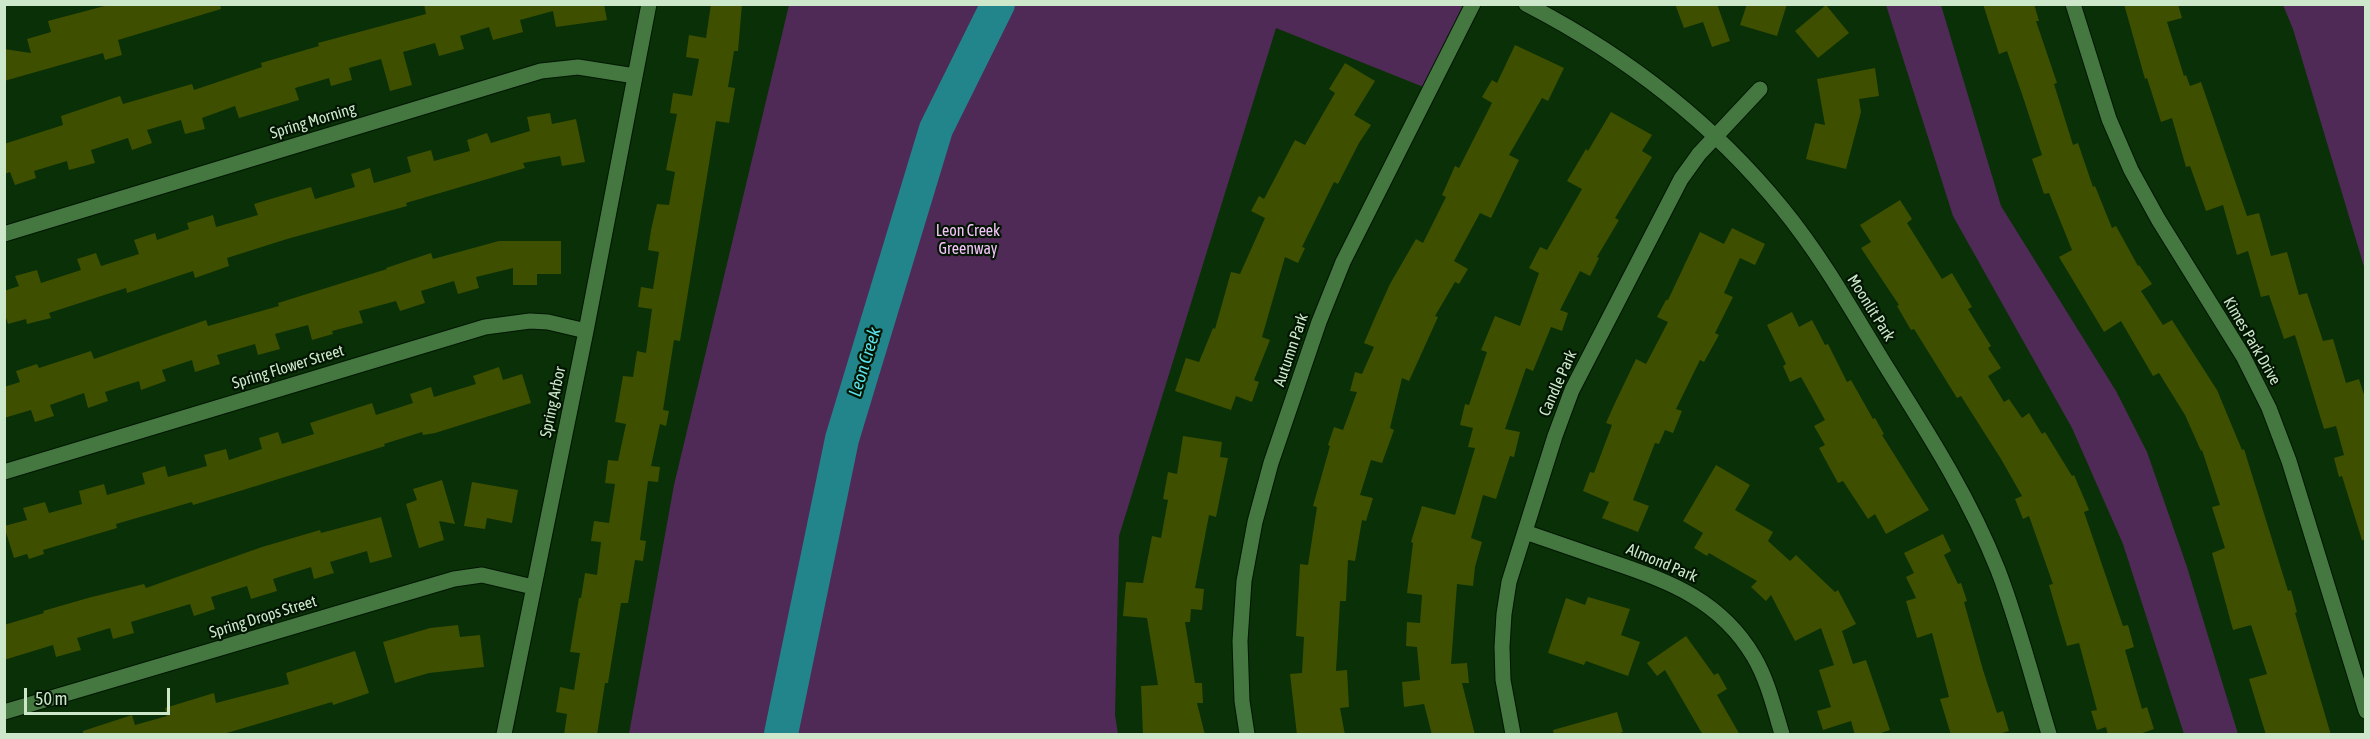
<!DOCTYPE html>
<html>
<head>
<meta charset="utf-8">
<style>
	body { margin:0 }
	#map { position:relative; width:2370px; height:739px; overflow:hidden; background:#093007; font-family:"Asap Condensed",sans-serif }
	canvas { display:block }
	.frame { position:absolute; inset:0; border:6px solid #cce7c9; pointer-events:none }
	.scale { position:absolute; left:24px; top:688px; width:146px; height:27px; box-sizing:border-box; border:3px solid #cce7c9; border-top:0; padding-left:8px; font-size:18px; line-height:21px; white-space:nowrap; color:#cce7c9; -webkit-text-stroke:4px #021502; paint-order:stroke }
</style>
</head>
<body>
<div id="map">
<canvas width="2370" height="739"></canvas>
<div class="frame"></div>
<div class="scale">50 m</div>
</div>
<script>
const c = document.querySelector('canvas').getContext('2d');
c.lineJoin = 'round';
function fillPath(path, color) {
  c.fillStyle = color;
  c.fill(path, 'evenodd');
}
function stroke(path, color, width, dash) {
  c.strokeStyle = color;
  c.lineWidth = width;
  c.lineCap = dash ? 'butt' : 'round';
  c.setLineDash(dash || []);
  c.stroke(path);
}
function label(font, color, halo, rows, align = 'center') {
  c.font = font + ' "Asap Condensed",sans-serif';
  c.lineWidth = 4.5;
  c.setLineDash([]);
  c.textBaseline = 'middle';
  c.strokeStyle = halo;
  c.fillStyle = color;
  for (const [text, x, y, turn = 0] of rows) {
    c.save();
    c.translate(x, y);
    c.rotate((+turn || 0) * Math.PI / 180);
    c.textAlign = isNaN(turn) ? turn : align;
    if (halo) c.strokeText(text, 0, 0);
    c.fillText(text, 0, 0);
    c.restore();
  }
}
const green = new Path2D(`
	M789,5H1463L1426,88L1276,28L1119,536L1115,715L1118,734H629L674,485Z
	M1886,5H1941L2001,206L2116,391L2147,452L2187,567L2238,734H2184L2123,544L2072,428L1953,216Z
	M2283,5H2365V270L2293,29Z`);
const river = new Path2D(`
	M781,734L842,439L936,129L998,4`);
const building = new Path2D(`
	M112,4H220L221,9L118,40L122,55L105,60L103,53L4,81V49L31,53L27,39L51,32L48,21Z
	M424,4H604L607,20L556,27L553,11L520,20L523,32L493,40L489,27L460,36L464,49L439,56L435,43L403,52L412,85L390,91L381,59L349,68L352,80L331,86L329,78L295,88L299,100L239,118L235,106L202,118L205,129L185,134L181,120L147,130L152,143L132,150L128,138L91,150L95,163L69,170L67,161L34,171L36,178L15,185L10,172L4,174V144L63,125L61,116L120,96L123,104L192,84L194,90L262,67L261,63L319,46L318,43L426,14Z
	M711,4H742L738,51H734L728,87L735,88L729,123L716,121L680,341L674,340L663,410L669,411L666,426L660,424L651,466L660,467L658,482L648,481L640,540L646,541L643,561L635,560L628,603H621L608,683H605L597,735H564L567,714L556,712L560,687L574,690L580,653L570,652L579,598H581L585,573L597,575L601,542L591,541L594,521L609,523L615,484L605,483L608,460L618,461L626,424L615,422L623,376L633,377L637,351L646,353L652,309L638,307L641,287L653,289L659,252L648,250L651,230L657,204L669,205L675,172L666,170L677,114L670,113L673,93L692,96L699,59L686,57L689,35L706,38Z
	M1675,4H1717L1730,41L1712,47L1703,22L1684,28Z
	M1747,4H1787L1777,36L1740,25Z
	M1983,4H2034L2039,21H2036L2057,83L2054,84L2073,145L2078,143L2093,187L2095,186L2112,228L2116,226L2138,266L2139,265L2152,284L2141,291L2163,325L2172,320L2217,390L2242,450L2244,449L2288,591L2291,590L2297,612L2295,613L2331,735H2266L2249,679L2267,674L2251,625L2233,630L2212,553L2225,548L2212,507L2220,505L2202,450L2201,451L2185,415L2159,373L2153,376L2121,321L2104,332L2059,257L2072,250L2049,193L2044,194L2032,159L2042,155L2022,94L2007,51L1999,54Z
	M2124,4H2178L2182,18L2167,22L2184,76L2186,75L2190,86L2201,82L2247,216L2259,213L2271,256L2287,252L2299,295L2307,293L2323,341L2333,339L2346,383L2359,379L2366,401V540H2362L2342,476L2339,477L2334,458L2344,455L2336,426L2324,429L2295,335L2284,339L2269,295L2261,297L2248,251L2237,255L2223,205L2206,211L2190,166L2186,167L2172,118L2161,122L2147,78L2145,79Z
	M1826,5L1849,33L1818,58L1795,31Z
	M1515,45L1564,68L1548,101L1542,98L1509,155L1519,160L1491,218L1480,213L1454,261L1468,269L1459,284L1455,282L1435,316L1438,317L1409,381L1402,378L1390,428L1394,430L1382,463L1371,460L1360,495L1373,498L1366,521L1362,520L1355,561L1348,560L1346,601H1340L1336,671L1347,670L1349,707L1340,708L1345,735H1297L1290,674L1302,673L1304,637L1296,636L1300,564L1308,565L1317,507L1313,506L1330,446L1328,445L1334,427L1343,430L1357,392L1350,391L1355,372L1362,374L1374,347L1364,343L1376,315L1390,284L1416,239L1423,243L1446,197L1442,195L1455,166L1459,168L1492,103L1482,97L1492,80L1497,83Z
	M1345,63L1375,81L1354,115L1371,125L1359,143L1338,184L1334,182L1302,247L1305,248L1298,263L1285,257L1262,337L1270,340L1254,380L1259,382L1252,402L1236,396L1231,410L1175,391L1186,358L1199,362L1213,328L1215,329L1231,272L1240,274L1265,218L1251,211L1259,196L1264,199L1295,140L1305,145L1335,93L1329,89Z
	M1875,68L1879,96L1859,99L1861,112L1846,169L1806,159L1815,123L1825,125L1817,79Z
	M1611,112L1652,135L1642,151L1652,157L1615,218L1619,220L1597,257L1599,258L1590,276L1580,271L1560,310L1568,313L1562,331L1551,327L1533,371L1526,368L1505,429L1520,432L1514,457L1510,456L1496,499L1483,495L1471,538L1482,542L1475,567L1473,586L1457,584L1451,664L1467,663L1469,683H1462L1475,735H1432L1424,704L1404,707L1402,682L1420,680L1417,647L1406,646L1407,622L1420,623L1422,595L1407,593L1413,543L1411,542L1422,506L1455,515L1475,448L1468,447L1473,428L1460,425L1465,404L1469,405L1487,352L1481,350L1495,316L1520,326L1539,273L1529,268L1540,247L1547,250L1582,189L1567,181L1586,149L1588,151Z
	M550,113L552,124L576,119L585,162L562,166L560,156L523,163L525,168L406,203L407,206L287,239L227,258L229,266L195,278L193,271L127,293L126,288L49,313L51,318L27,324L26,319L8,324L4,311V291L19,286L15,276L37,270L41,283L81,270L77,259L96,253L101,266L139,254L134,240L155,233L157,240L189,229L187,223L213,215L216,227L258,215L254,204L311,187L315,199L355,187L351,174L370,168L374,183L411,172L407,157L431,150L434,161L470,151L467,140L487,133L491,143L530,131L527,117Z
	M1900,200L1912,219L1907,223L1942,279L1952,273L1972,307L1968,309L1991,346L1988,348L2001,368L1988,376L2004,402L2009,399L2022,418L2029,413L2042,434L2045,432L2072,476L2074,475L2089,510L2084,512L2123,626L2128,625L2134,647L2125,650L2142,709L2147,707L2154,729L2137,735H2108L2106,727L2097,730L2091,711L2097,710L2079,643L2067,646L2049,585L2053,584L2029,516L2023,519L2015,499L2022,496L2001,459L1961,396L1957,398L1914,329L1911,330L1897,306L1899,305L1861,248L1871,242L1860,225Z
	M1732,228L1765,244L1755,265L1740,258L1724,293L1733,297L1715,333L1719,335L1704,362L1700,360L1676,409L1682,411L1673,433L1665,430L1659,444L1655,443L1633,500L1649,506L1638,532L1602,518L1609,502L1583,491L1590,472L1594,473L1612,425L1606,423L1614,405L1636,359L1646,364L1668,322L1657,317L1666,300H1668L1700,232L1724,244Z
	M499,241H561V274H537V285H513V268L476,277L479,288L458,294L454,281L421,291L425,303L400,311L396,301L359,311L363,323L332,331L333,334L312,340L308,325L275,334L280,349L258,355L255,344L217,355L220,364L195,372L192,360L162,370L166,381L141,390L139,381L105,392L108,401L88,408L84,393L50,405L54,416L35,422L31,410L4,418V387L20,382L16,371L37,364L39,368L91,351L94,359L206,320L208,326L279,306L278,303L387,269L386,268L431,253L433,259Z
	M1792,312L1799,327L1812,320L1825,345L1828,344L1847,382L1851,380L1873,419L1875,418L1884,434L1882,435L1929,510L1886,534L1875,514L1868,519L1843,481L1838,483L1819,448L1825,445L1814,426L1825,420L1801,377L1790,382L1783,366L1786,364L1767,325Z
	M499,367L503,380L522,374L531,403L435,433L423,435L422,432L384,444L385,446L243,490L193,505L192,502L116,524L117,528L43,550L44,554L29,559L27,554L14,558L4,526L27,520L23,508L45,502L49,513L82,504L79,491L104,484L107,495L145,484L142,473L165,466L168,477L207,466L204,455L226,449L229,460L262,449L259,438L278,432L282,444L314,434L310,423L372,403L376,415L413,403L410,394L431,387L434,397L476,384L473,376Z
	M1183,436L1222,442L1220,457L1228,458L1216,517L1209,515L1195,588L1204,589L1202,610L1191,609L1190,622H1185L1195,683H1202L1203,703H1197L1205,735H1143L1141,686L1158,685L1147,618L1123,616L1126,582L1143,583L1152,536L1161,538L1168,500L1163,499L1168,472L1177,474Z
	M1716,465L1750,485L1735,510L1773,532L1768,541L1790,561L1796,555L1835,592L1838,590L1856,624L1842,631L1853,664L1866,660L1890,730L1875,735H1855L1851,721L1823,730L1817,711L1831,707L1819,670L1834,665L1821,628L1795,641L1771,595L1766,601L1751,587L1757,581L1709,553L1707,556L1694,548L1703,533L1683,521Z
	M442,480L455,524L439,521L444,540L419,548L406,504L417,500L413,489Z
	M472,482L518,490L512,523L487,518L485,529L464,526Z
	M381,517L392,557L370,563L367,551L330,562L334,573L314,579L311,567L273,579L277,591L251,599L247,586L211,597L215,609L194,616L190,604L131,622L134,633L113,639L110,628L77,638L81,650L56,657L53,645L4,660V625L44,613L43,611L88,598L144,584L146,588L262,547L320,530L321,533Z
	M1943,534L1951,551L1944,555L1958,584L1961,583L1967,601L1964,602L1983,670L1997,713L2003,711L2009,731L1995,735H1951L1940,699L1949,697L1932,633L1917,638L1906,601L1916,598L1906,577L1914,573L1904,553Z
	M1588,597L1630,609L1621,635L1640,642L1628,676L1586,661L1584,665L1548,653L1566,598L1585,605Z
	M458,625L460,637L480,635L484,667L429,673L395,683L383,642L430,628Z
	M1686,636L1714,675L1718,673L1727,689L1717,695L1740,735H1703L1665,670L1657,676L1647,663Z
	M355,651L369,693L333,705L332,702L220,735H83V731L132,715L135,725L167,716L165,708L214,693L216,703L289,684L286,673Z
	M1617,712L1623,732L1614,735H1554L1553,730Z`);
const minor = new Path2D(`
	M1526,4C1625,55 1711,121 1782,208C1823,258 1855,316 1889,371C1930,436 1970,499 1998,570C2018,622 2033,681 2049,734
	M2073,4L2109,119L2131,170L2158,219L2243,356L2269,408L2289,461L2366,711
	M4,234L541,71L578,67L635,76
	M4,472L485,327L530,321L548,322L586,331
	M1525,532C1554,542 1583,552 1612,562C1671,582 1721,601 1754,657C1768,681 1774,708 1782,734
	M4,712L454,579L482,575L533,587
	M504,734L586,331L649,4
	M1247,734L1242,701L1240,641L1244,581L1255,522L1271,463L1319,322L1343,262L1473,4
	M1513,734L1503,680L1502,647L1504,614L1509,582L1555,436L1572,390L1681,179L1699,154L1760,89`);
const streetNames = [
	["Spring Morning",313,121,-17],
	["Moonlit Park",1871,308,58],
	["Kimes Park Drive",2252,341,60],
	["Autumn Park",1291,350,-71],
	["Spring Flower Street",288,367,-17],
	["Candle Park",1558,383,-66],
	["Spring Arbor",553,402,-78],
	["Almond Park",1662,563,23],
	["Spring Drops Street",263,617,-17]
];
const parkNames = [
	["Leon Creek",968,231],
	["Greenway",968,249]
];
const waterNames = [
	["Leon Creek",865,362,-73]
];
fillPath(green, '#502a56');
stroke(river, '#23858c', 34);
fillPath(building, '#3f4f00');
stroke(minor, '#001600', 17);
stroke(minor, '#457741', 15);
label('16px', '#cce7c9', '#021502', streetNames);
label('16px', '#f5c4fc', '#021502', parkNames);
label('italic 18px', '#5ce2ec', '#021502', waterNames);
</script>
</body>
</html>
